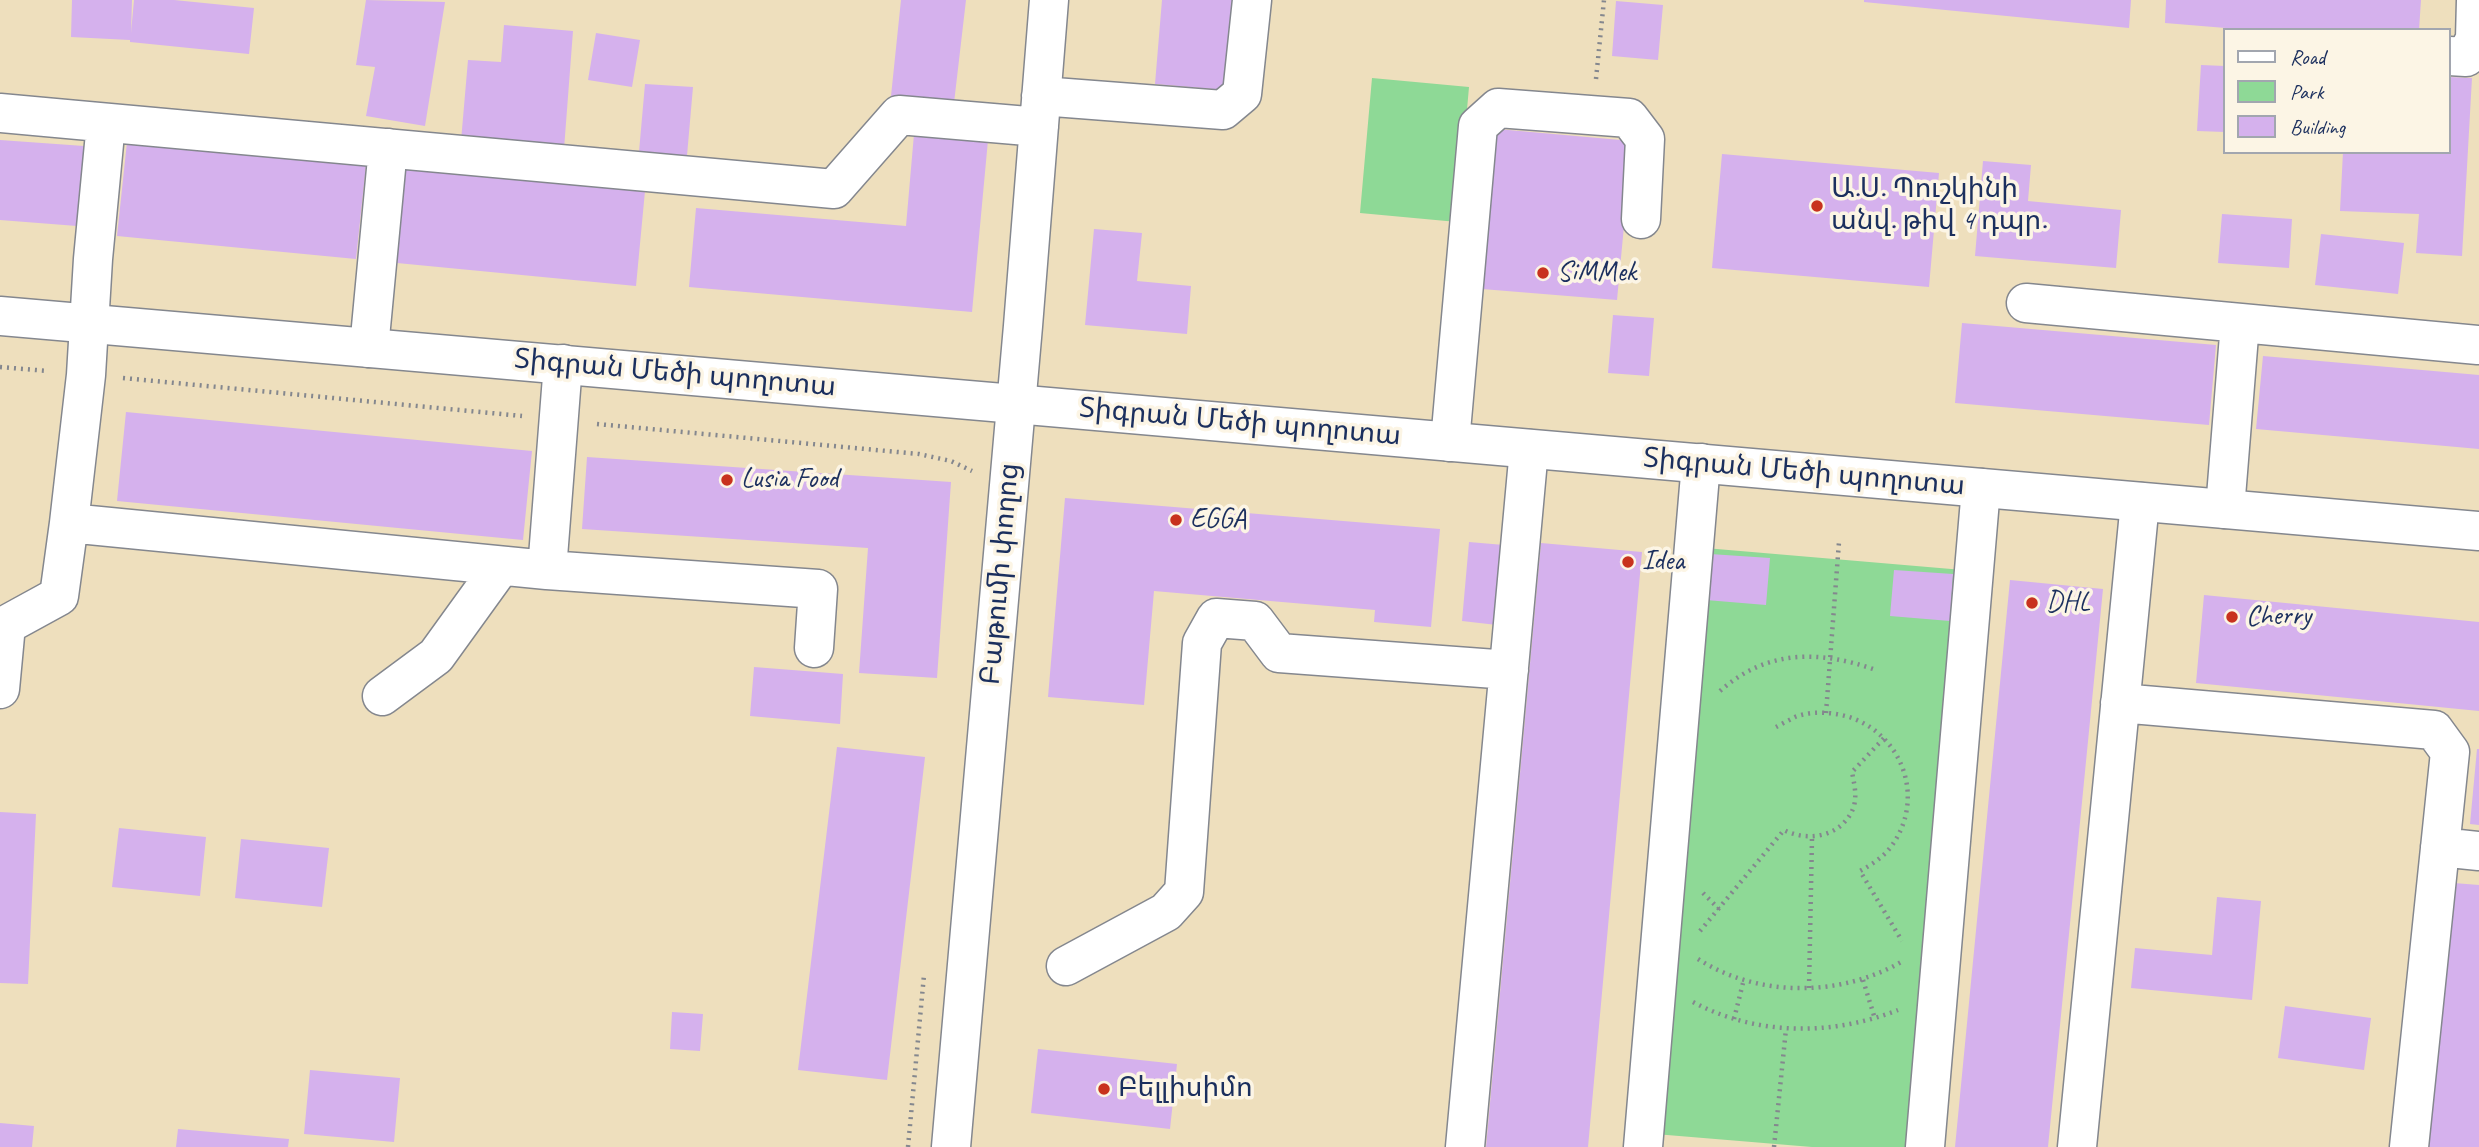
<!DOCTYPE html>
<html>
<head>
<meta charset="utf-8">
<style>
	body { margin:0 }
	#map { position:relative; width:2479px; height:1147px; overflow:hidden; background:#eedfbd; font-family:Caveat,sans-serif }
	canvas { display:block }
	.legend { position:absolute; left:2223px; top:28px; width:228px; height:126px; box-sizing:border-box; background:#fcf5e5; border:2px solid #a2a6af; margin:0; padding:9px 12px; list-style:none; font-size:21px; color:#1b2f5e }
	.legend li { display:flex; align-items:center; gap:14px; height:35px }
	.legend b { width:35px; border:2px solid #a2a6af }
</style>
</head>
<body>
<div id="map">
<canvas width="2479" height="1147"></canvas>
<ul class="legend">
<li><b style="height:9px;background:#fff"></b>Road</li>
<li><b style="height:19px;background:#8ed996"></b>Park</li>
<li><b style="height:19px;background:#d5b1ed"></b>Building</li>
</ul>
</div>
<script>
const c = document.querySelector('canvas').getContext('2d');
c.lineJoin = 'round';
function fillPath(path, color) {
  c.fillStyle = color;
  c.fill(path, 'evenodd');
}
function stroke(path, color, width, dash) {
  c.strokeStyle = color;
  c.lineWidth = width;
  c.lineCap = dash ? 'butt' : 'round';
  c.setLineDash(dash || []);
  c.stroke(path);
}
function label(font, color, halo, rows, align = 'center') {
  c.font = font + ' Caveat,"Noto Sans Armenian",sans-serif';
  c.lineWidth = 7;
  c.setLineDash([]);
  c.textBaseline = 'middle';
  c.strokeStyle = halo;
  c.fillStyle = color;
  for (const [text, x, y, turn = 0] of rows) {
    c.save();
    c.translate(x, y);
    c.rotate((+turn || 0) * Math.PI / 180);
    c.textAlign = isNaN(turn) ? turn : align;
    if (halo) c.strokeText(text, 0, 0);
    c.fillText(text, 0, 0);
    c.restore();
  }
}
const green = new Path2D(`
	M1372,78L1469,87L1457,222L1360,213Z
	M1705,548L1963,570L1915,1147H1812L1655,1134Z`);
const building = new Path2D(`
	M72,0H132L131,33L134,0H174L254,8L249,54L130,42V40L71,37Z
	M366,0L445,2L425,126L366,116L375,67L356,65Z
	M901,0H966L954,103L891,96Z
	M1162,0H1232L1225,90L1155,84Z
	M1864,0H2131L2129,28L1864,2Z
	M2166,0H2421L2419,30H2250L2165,23Z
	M1616,1L1663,5L1658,60L1612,56Z
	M504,25L573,31L564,149L461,141L468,60L501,62Z
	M596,33L640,40L632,87L588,80Z
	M2201,65L2225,66V132L2197,131Z
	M2449,77L2472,78L2462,256L2416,253L2419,214L2340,211L2343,152H2449Z
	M645,84L693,87L686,167L638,163Z
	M1497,129L1632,141L1617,300L1482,289Z
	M914,134L988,140L972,312L689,287L696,208L906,226Z
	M0,140L84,146L77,226L0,220Z
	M127,142L366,165L356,259L117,236Z
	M1722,154L1939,173L1929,287L1712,268Z
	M1983,161L2031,165L2028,201L2121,210L2116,268L1975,256Z
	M406,168L645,191L636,286L397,263Z
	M2222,214L2292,219L2289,268L2218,263Z
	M1094,229L1142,233L1137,281L1191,286L1187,334L1085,325Z
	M2321,234L2404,243L2398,294L2315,285Z
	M1613,315L1654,318L1649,376L1608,373Z
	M1962,323L2216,345L2209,425L1955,403Z
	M2263,356L2479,375V449L2256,429Z
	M126,412L532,451L523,540L117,501Z
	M587,457L951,482L937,678L859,673L868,548L582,529Z
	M1065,498L1440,529L1431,627L1374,622L1375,610L1154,591L1144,705L1048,697Z
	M1469,542L1504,545L1497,625L1462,621Z
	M1541,543L1642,552L1588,1147H1486Z
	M1710,554L1770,558L1766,605L1706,600Z
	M1894,570L1953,574L1950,621L1890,616Z
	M2010,580L2103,589L2048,1147H1955Z
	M2204,595L2479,622V711L2196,683Z
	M754,667L843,674L840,724L750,716Z
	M837,747L925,757L887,1080L798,1070Z
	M2477,749H2479V825L2470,824Z
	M0,812L36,814L28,984L0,983Z
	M119,828L206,837L200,896L112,887Z
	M241,839L329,848L322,907L235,898Z
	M2454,883L2479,885V1147H2429Z
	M2217,897L2261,901L2252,1000L2131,988L2135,948L2212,955Z
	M2285,1006L2371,1018L2364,1070L2278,1058Z
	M672,1012L703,1014L700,1051L670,1049Z
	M1038,1049L1177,1064L1170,1129L1031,1113Z
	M310,1070L400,1078L394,1142L304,1134Z
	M0,1123L34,1126L32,1147H0Z
	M178,1129L289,1139L288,1147H176Z`);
const path = new Path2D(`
	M1596,79L1604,0
	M0,367L48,371
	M123,378L522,416
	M597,424L919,454L951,461L972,471
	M1720,691C1766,650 1818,650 1873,669
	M1826,713L1839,542
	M1776,727C1782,724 1789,720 1795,717C1805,713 1817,712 1827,713C1895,717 1932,793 1890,848C1882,858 1871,865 1860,871L1902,941
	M1703,893L1719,909
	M1700,931L1784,830C1809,843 1844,836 1854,806C1857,794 1854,783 1852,772L1884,738
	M1698,959C1759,998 1841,997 1903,961
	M1863,980L1875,1019
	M1809,988L1812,838
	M1693,1002C1757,1036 1832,1036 1898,1010
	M1734,1019L1744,979
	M908,1147L924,975
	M1774,1147L1786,1029`);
const minor = new Path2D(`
	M2449,56L2466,57L2475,39L2476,0
	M1041,96L1223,110L1242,94L1252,0
	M0,113L834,189L899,115L1039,127
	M2026,303L2478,345
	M369,348L388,148
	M563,364L547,570L818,589L814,648
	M1450,442L1478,126L1498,108L1629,118L1645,139L1641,219
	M2225,509L2240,323
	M69,523L86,375L93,259L106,123
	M0,689L6,625L59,596L69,523L547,570
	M382,696L436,656L501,566
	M2120,703L2434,730L2450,752L2409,1147
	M2440,847L2479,851
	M1066,966L1166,912L1184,892L1202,643L1216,618L1255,621L1279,653L1509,670
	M951,1147L1023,326L1049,0
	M1465,1147L1529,449
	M1643,1147L1701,463
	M1925,1147L1981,488
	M2077,1147L2140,502`);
const major = new Path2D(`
	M0,316L2479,531`);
const markers = [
	[1817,206,7,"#c8321e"],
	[1543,273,7,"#c8321e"],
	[727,480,7,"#c8321e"],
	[1176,520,7,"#c8321e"],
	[1628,562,7,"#c8321e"],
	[2032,603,7,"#c8321e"],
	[2232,617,7,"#c8321e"],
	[1104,1089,7,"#c8321e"]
];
const poiNames = [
	["Ա.Ս. Պուշկինի",1831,190],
	["անվ. թիվ 4 դպր.",1831,222],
	["SiMMek",1557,273],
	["Lusia Food",741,480],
	["EGGA",1190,520],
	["Idea",1642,562],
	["DHL",2046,603],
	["Cherry",2246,617],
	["Բելլիսիմո",1118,1089]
];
const streetNames = [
	["Տիգրան Մեծի պողոտա",675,374,5],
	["Տիգրան Մեծի պողոտա",1240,423,5],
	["Տիգրան Մեծի պողոտա",1804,473,5],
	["Բաթումի փողոց",1001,574,-85]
];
fillPath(green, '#8ed996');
fillPath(building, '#d5b1ed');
stroke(minor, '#84878e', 41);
stroke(major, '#84878e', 41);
stroke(path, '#84878e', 4.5, [2, 5]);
stroke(minor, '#fff', 38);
stroke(major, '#fff', 38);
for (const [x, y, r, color] of markers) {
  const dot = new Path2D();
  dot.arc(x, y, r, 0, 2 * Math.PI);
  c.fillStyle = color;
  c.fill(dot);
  stroke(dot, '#fcf5e5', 2.5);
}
label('28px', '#1b2f5e', '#fcf5e5', poiNames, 'left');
label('28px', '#1b2f5e', '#fcf5e5', streetNames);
</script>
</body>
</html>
